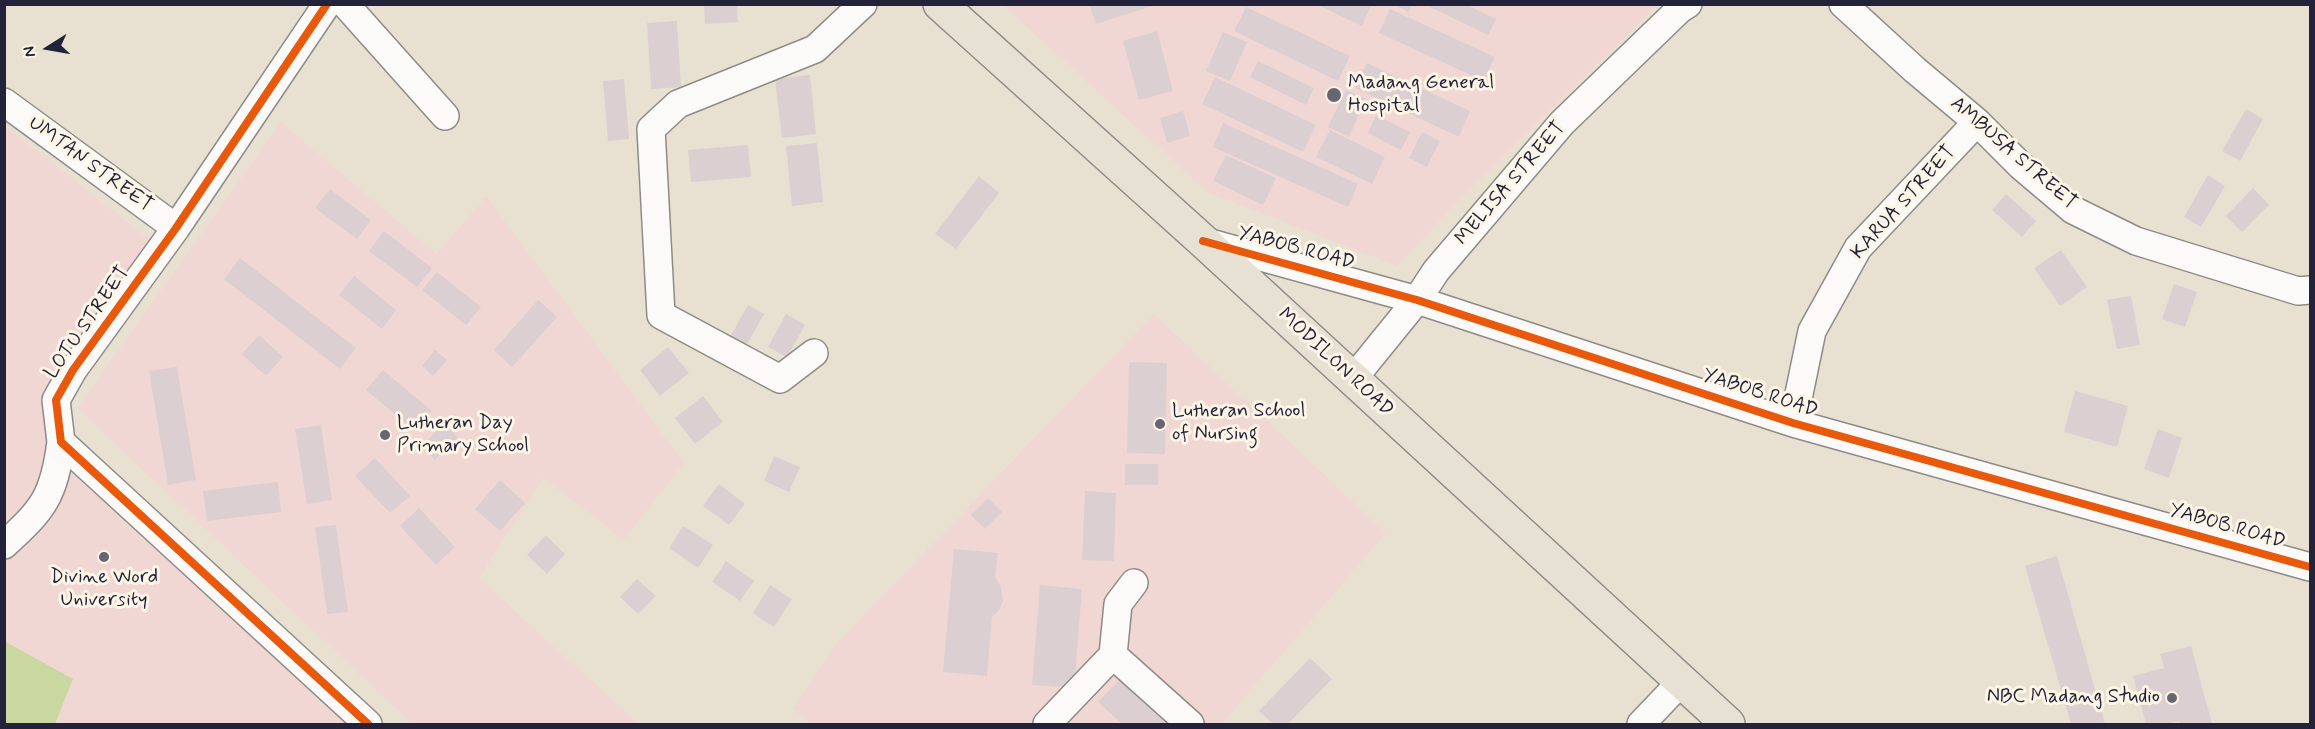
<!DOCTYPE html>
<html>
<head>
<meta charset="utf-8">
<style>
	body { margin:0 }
	#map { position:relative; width:2315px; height:729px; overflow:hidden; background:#e8e1d1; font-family:Mynerve,sans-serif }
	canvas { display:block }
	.frame { position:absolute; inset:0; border:6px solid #22223b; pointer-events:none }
	.north { position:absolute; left:18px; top:18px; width:60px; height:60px; -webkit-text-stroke:4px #fcf5e5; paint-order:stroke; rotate:259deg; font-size:16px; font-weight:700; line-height:24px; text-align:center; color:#22223b }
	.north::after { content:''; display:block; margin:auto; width:21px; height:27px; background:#22223b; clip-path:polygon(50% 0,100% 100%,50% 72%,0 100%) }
</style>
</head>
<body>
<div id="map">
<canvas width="2315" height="729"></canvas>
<div class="frame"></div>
<div class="north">N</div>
</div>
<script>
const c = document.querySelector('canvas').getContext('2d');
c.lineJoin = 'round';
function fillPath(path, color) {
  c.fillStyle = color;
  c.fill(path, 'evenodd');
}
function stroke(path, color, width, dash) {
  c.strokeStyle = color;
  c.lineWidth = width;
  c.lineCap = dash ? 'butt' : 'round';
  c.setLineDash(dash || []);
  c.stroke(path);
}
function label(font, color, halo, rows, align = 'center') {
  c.font = font + ' Mynerve,sans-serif';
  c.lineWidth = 6;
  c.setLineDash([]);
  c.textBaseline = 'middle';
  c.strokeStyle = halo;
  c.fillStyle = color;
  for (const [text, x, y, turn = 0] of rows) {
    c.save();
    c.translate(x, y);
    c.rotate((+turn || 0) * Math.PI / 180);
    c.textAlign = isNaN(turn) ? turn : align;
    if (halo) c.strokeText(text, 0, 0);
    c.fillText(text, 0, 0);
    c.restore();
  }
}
const built = new Path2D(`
	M1003,5H1658L1473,186L1397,266L1207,192Z
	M281,122L437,254L486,196L684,463L624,540L543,478L479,578L639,724H412L77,408Z
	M4,125L153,242L58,418L378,724H5Z
	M1154,314L1386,533L1222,724H810L793,709L836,644Z`);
const green = new Path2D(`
	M4,641L73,679L55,724H5Z`);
const building = new Path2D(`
	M704,4H737L738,22L705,24Z
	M1089,4H1155V5L1096,24Z
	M1316,4H1372L1362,26Z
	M1392,4H1412L1409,12Z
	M1429,4H1465L1496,19L1488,35L1428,6Z
	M1246,7L1350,56L1338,81L1234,31Z
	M1390,9L1495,57L1484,81L1379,33Z
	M677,21L681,87L651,89L647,23Z
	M1157,31L1173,91L1139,100L1123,41Z
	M1223,32L1247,42L1230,81L1206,71Z
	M1258,61L1314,88L1306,105L1250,77Z
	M1367,63L1470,111L1459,137L1355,88Z
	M810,75L816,134L782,138L775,79Z
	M1215,77L1316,125L1303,152L1202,104Z
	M624,79L629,139L608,141L603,81Z
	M1346,90L1366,99L1349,137L1328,127Z
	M2246,109L2263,119L2240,161L2222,151Z
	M1183,111L1190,136L1167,143L1160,118Z
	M1376,115L1410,132L1401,150L1368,133Z
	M1223,123L1358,184L1348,207L1213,147Z
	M1330,130L1385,157L1372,184L1316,157Z
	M1422,132L1440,141L1427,167L1409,158Z
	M817,143L823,202L792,206L786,146Z
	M748,145L751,177L691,182L688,150Z
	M1226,155L1276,178L1263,205L1213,181Z
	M2208,175L2225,186L2201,227L2184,217Z
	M979,176L999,193L956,249L935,234Z
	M2253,188L2269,205L2242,232L2226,216Z
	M330,189L371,220L357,239L315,208Z
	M2006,194L2036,221L2022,237L1992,210Z
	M384,231L432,268L417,287L369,251Z
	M2061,250L2087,287L2060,306L2034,268Z
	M240,258L356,348L340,369L224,279Z
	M437,272L481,307L466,325L422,290Z
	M354,276L396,310L382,329L339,295Z
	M2174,284L2197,292L2185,327L2162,319Z
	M2131,296L2140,345L2117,349L2107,300Z
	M538,300L557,317L512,367L494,350Z
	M748,305L764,314L746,346L730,337Z
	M786,314L805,325L787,357L768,347Z
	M259,335L283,357L266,376L242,354Z
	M668,347L689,373L660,396L640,370Z
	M435,350L447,360L433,376L422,366Z
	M1129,362L1167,363L1165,454L1127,453Z
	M177,367L196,480L168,485L149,371Z
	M383,370L432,411L415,431L366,390Z
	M2075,391L2128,406L2117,447L2064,432Z
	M703,396L723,422L695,444L675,418Z
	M444,423L458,437L435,460L421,447Z
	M321,425L332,500L307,504L295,429Z
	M2158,429L2182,438L2169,478L2144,469Z
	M774,456L800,467L789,492L764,481Z
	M375,458L410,496L390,513L355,476Z
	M1125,464H1158V485H1125Z
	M500,480L525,503L500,531L475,509Z
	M278,482L281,512L207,521L203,491Z
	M719,484L745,504L729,525L703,506Z
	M1085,491L1116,493L1114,561L1082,560Z
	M988,498L1002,512L985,529L971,515Z
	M419,508L455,547L436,565L400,526Z
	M336,525L348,612L327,614L315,527Z
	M683,526L713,545L698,568L669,548Z
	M546,535L565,554L547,574L527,555Z
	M954,549L998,553L995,577L1001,587L1003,601L999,610L992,617L987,676L943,672Z
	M2057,556L2105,724H2071L2025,566Z
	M726,561L754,581L740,601L712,582Z
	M637,579L656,596L638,614L620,597Z
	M770,585L792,599L774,627L753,613Z
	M1040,585L1082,589L1074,688L1032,685Z
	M2191,646L2212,724H2180L2179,721L2166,724H2146L2133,676L2164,668L2160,654Z
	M1310,658L1332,679L1288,724H1273L1259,711Z
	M1123,676L1174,724H1122L1098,702Z`);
const minor = new Path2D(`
	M327,4L176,228L73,370L56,400L61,442L368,724
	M345,4L445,116
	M1843,4L1915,70L1977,122L2021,166L2073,210L2136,241L2298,291L2310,290
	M4,102L176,228
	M1203,241L1417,300L1793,423L2310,567
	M814,353L780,379L661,315L651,129L678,104L815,49L863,4
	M1352,380L1417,300L1436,271L1562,123L1680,9L1688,4
	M1793,423L1812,331L1858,248L1977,122
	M4,545C44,509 54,496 61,442
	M1113,655L1190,724
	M1047,724L1113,655L1118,604L1134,583
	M1641,724L1682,681`);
const major = new Path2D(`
	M940,4L1203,241L1728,724`);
const cycleway = new Path2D(`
	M327,4L176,228L73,370L56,400L61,442L368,724
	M1203,241L1417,300L1793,423L2310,567`);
const markers = [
	[1334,95,8,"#676570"],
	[1160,424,6,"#676570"],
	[385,435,6,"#676570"],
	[104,557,6,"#676570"],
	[2172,698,6,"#676570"]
];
const poiNames = [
	["Madang General",1348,84],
	["Hospital",1348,107],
	["Lutheran School",1172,412],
	["of Nursing",1172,435],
	["Lutheran Day",397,424],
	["Primary School",397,447],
	["Divine Word",104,578,"center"],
	["University",104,601,"center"],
	["NBC Madang Studio",2160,698,"right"]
];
const streetNames = [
	["AMBUSA STREET",2013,154,41],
	["UMTAN STREET",90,165,36],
	["MELISA STREET",1511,184,-49],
	["KARUA STREET",1904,203,-48],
	["YABOB ROAD",1296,249,15],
	["LOTU STREET",88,323,-55],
	["MODILON ROAD",1335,363,43],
	["YABOB ROAD",1760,394,18],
	["YABOB ROAD",2227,527,16]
];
fillPath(built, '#f0d7d3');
fillPath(green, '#c9d8a0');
fillPath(building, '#dccfd1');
stroke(minor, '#8e8b87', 30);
stroke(major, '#8e8b87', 36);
stroke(minor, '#fcfaf8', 27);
stroke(major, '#e7e1d4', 33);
stroke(cycleway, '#e8590c', 8);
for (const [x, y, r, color] of markers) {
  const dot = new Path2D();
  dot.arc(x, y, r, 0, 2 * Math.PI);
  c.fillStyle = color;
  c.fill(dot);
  stroke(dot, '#fcf5e5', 2);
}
label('20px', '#22223b', '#fcf5e5', poiNames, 'left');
label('20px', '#22223b', '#fcf5e5', streetNames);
</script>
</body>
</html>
